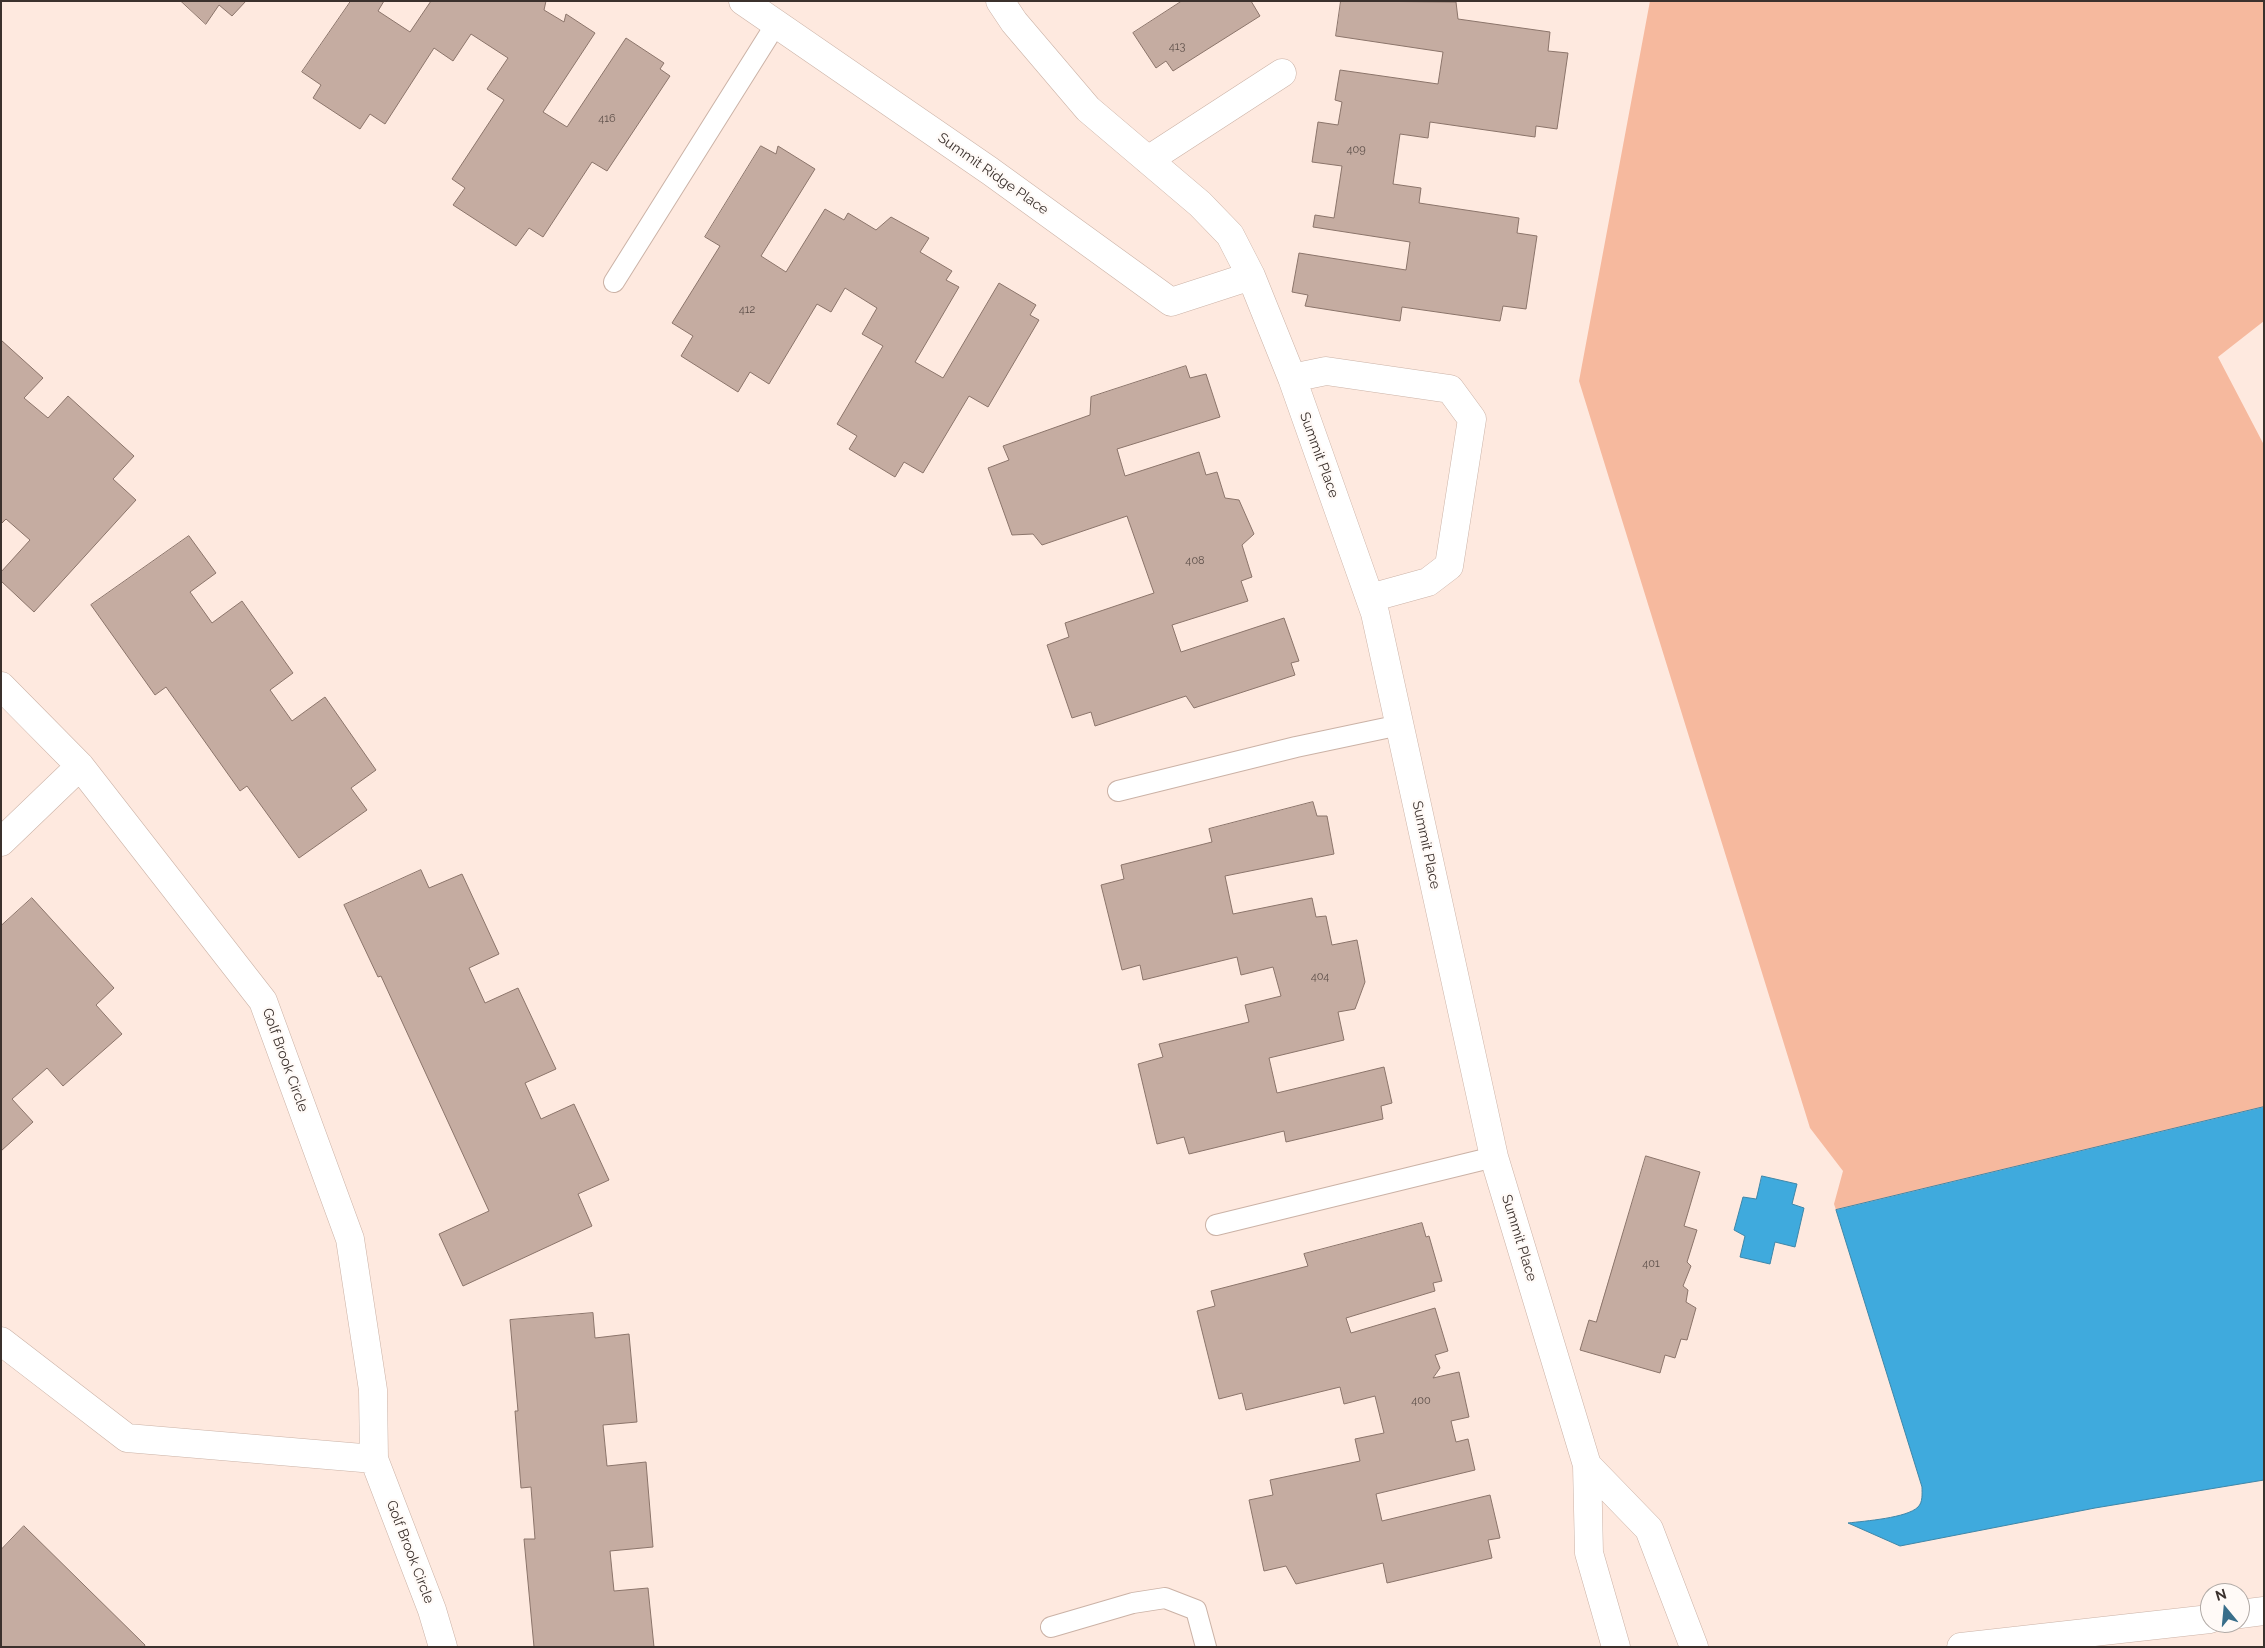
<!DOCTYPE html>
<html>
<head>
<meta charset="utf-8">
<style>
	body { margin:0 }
	#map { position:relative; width:2265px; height:1648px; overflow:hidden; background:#fee9df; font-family:Raleway,sans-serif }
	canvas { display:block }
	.frame { position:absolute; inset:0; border:2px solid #3b312d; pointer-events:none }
	.north { position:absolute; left:2200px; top:1583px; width:50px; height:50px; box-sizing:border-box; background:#fffaf7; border:1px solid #b1aaa6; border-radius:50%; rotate:343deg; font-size:14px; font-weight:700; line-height:20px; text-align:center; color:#3b312d }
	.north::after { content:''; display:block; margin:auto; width:18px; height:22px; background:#396e8a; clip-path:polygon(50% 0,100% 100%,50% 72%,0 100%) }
</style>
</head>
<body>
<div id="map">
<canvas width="2265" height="1648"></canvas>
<div class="frame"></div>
<div class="north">N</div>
</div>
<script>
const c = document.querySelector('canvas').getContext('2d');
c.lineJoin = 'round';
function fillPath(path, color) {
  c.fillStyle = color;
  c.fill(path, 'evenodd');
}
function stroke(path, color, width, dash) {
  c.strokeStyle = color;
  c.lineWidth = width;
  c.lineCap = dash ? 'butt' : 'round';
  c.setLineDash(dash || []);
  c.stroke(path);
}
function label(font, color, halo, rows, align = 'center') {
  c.font = font + ' Raleway,sans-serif';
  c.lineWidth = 4.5;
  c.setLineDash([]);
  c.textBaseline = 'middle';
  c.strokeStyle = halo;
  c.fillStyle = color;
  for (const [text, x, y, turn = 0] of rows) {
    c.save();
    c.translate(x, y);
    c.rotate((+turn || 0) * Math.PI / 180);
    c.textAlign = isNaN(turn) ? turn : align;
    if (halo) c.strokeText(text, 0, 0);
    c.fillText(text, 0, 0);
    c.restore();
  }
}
const green = new Path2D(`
	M1650,1H2264V321L2218,357L2264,445V1107L1836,1210L1834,1204L1843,1171L1810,1128L1579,381Z`);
const water = new Path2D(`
	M2264,1107V1480L2095,1508L1900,1546L1848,1523C1865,1521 1907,1518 1918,1507C1923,1502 1922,1494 1922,1487L1836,1210Z
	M1762,1176L1797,1184L1792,1204L1804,1208L1795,1247L1775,1242L1770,1264L1740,1257L1745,1236L1734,1230L1743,1197L1756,1199Z`);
const building = new Path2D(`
	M181,1H246L232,16L219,5L206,24Z
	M351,1H384L378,11L410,32L431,1H546L544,10L564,22L566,14L595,33L543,112L567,127L626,38L664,63L660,69L670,76L607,171L592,162L543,237L529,228L516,246L453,205L465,188L452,179L504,100L487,89L508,58L471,34L453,61L434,48L385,124L370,114L360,129L313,98L321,85L302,72Z
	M1182,1H1251L1260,16L1173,71L1166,61L1156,68L1133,33Z
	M1341,1L1456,2L1458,19L1550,32L1548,51L1568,53L1557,129L1536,126L1535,137L1430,122L1428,138L1400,134L1393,184L1421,188L1419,203L1519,218L1517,233L1537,236L1526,309L1503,306L1500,321L1402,307L1400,321L1305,306L1308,295L1292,292L1299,253L1406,270L1410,242L1313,227L1315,215L1334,218L1342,166L1312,162L1318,122L1338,125L1342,102L1335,100L1340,70L1438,84L1443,52L1336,36Z
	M761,146L776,154L778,146L815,169L761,256L786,272L825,209L844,220L848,213L876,230L891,217L929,238L920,252L952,271L946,280L959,287L915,362L943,378L999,283L1036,305L1030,315L1039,320L988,407L969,396L923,473L904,462L895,477L849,449L857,436L837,424L883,346L862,334L877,308L845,288L831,312L817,304L769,384L750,372L738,392L681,356L693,336L672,323L720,246L705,237Z
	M1,340L43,378L24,398L48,418L68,396L134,456L113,479L136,500L34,612L1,581V572L30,540L6,519L1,524Z
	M1186,366L1190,378L1206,374L1220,417L1117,449L1125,476L1199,452L1206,475L1217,472L1225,498L1239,500L1254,534L1242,545L1252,577L1241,581L1248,601L1172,625L1181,652L1284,618L1299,661L1291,663L1295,675L1194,708L1186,696L1095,726L1091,712L1072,718L1047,645L1069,637L1065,623L1154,593L1127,516L1042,545L1033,534L1012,535L988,468L1009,460L1003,446L1090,415L1091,397Z
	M189,536L216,573L190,592L212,623L242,601L293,673L270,690L292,721L325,697L376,770L351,788L367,810L299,858L247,786L240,791L166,687L155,695L91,605Z
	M1313,802L1317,816H1327L1334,854L1225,876L1233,914L1312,898L1316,917L1326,916L1332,945L1357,940L1365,982L1355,1009L1338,1012L1344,1040L1269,1058L1277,1093L1384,1067L1392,1103L1381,1106L1383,1119L1286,1142L1284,1131L1189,1154L1184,1137L1157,1144L1138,1064L1163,1057L1159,1044L1249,1022L1245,1005L1281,996L1273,967L1241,975L1237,957L1143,980L1140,965L1122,970L1101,885L1124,879L1121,865L1212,842L1209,829Z
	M421,870L429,888L462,874L499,954L469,968L485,1003L518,988L556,1069L525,1083L541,1119L574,1104L609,1180L578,1194L592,1226L463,1286L439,1234L489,1211L381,976L378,977L344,905Z
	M32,898L114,988L96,1005L122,1034L63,1086L47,1068L12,1099L33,1122L1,1151V926Z
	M1646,1156L1700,1172L1684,1226L1697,1230L1687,1262L1691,1266L1683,1286L1688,1290L1686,1302L1696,1308L1687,1340L1681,1339L1675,1358L1665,1355L1660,1373L1580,1350L1589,1320L1596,1322Z
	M1422,1223L1426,1237L1429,1236L1442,1281L1433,1283L1435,1291L1346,1318L1351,1333L1435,1308L1448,1351L1435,1355L1440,1368L1433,1378L1459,1372L1469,1417L1451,1421L1456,1442L1468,1439L1475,1470L1376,1494L1382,1521L1490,1495L1500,1538L1488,1540L1492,1558L1387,1583L1383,1563L1296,1584L1286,1566L1264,1571L1249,1500L1273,1495L1270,1480L1360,1461L1355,1439L1384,1433L1375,1396L1344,1404L1340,1387L1246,1410L1242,1393L1219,1399L1197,1311L1215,1306L1211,1291L1308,1266L1304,1254Z
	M593,1313L595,1338L629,1334L637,1422L603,1425L607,1466L646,1462L653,1547L610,1551L614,1591L648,1588L654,1647H534L524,1539H535L531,1487L521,1488L515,1411H518L510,1320Z
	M24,1526L145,1645L144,1647H1V1550Z`);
const service = new Path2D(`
	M614,282L776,24
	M1118,791L1296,747L1400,725
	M1216,1225L1494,1157
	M1051,1627L1133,1603L1165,1598L1196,1610L1206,1647`);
const minor = new Path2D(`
	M743,1L990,171L1171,302L1251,276
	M1000,1L1014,22L1088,109L1200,204L1230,235L1251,276L1292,378L1375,613L1494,1157L1587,1465L1589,1553L1616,1647
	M1148,160L1282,73
	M1292,378L1326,371L1450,389L1472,419L1449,566L1428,582L1370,598
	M1,686L80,766L263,1001L350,1239L373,1390L374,1459L432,1610L443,1647
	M1,842L80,766
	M1,1341L127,1438L374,1459
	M1587,1465L1649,1529L1694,1647`);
const tertiary = new Path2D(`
	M2240,1614L2264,1611
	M1961,1647L2210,1619`);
const numberNames = [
	["413",1177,47],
	["416",607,119],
	["409",1356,150],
	["412",747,310],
	["408",1195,561],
	["404",1320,977],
	["401",1651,1264],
	["400",1421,1401]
];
const streetNames = [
	["Summit Ridge Place",993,174,35],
	["Summit Place",1319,455,70],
	["Summit Place",1426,845,78],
	["Golf Brook Circle",285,1060,70],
	["Summit Place",1519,1238,73],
	["Golf Brook Circle",410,1552,69]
];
fillPath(green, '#f6b99e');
fillPath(water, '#3faadd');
stroke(water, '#3e86a8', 1);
fillPath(building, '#c5aca1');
stroke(building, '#8b746a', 1);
stroke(service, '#cbb2a6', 22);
stroke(minor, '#cbb2a6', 29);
stroke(tertiary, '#cbb2a6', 29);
stroke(service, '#fff', 20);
stroke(minor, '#fff', 28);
stroke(tertiary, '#fff', 28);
label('11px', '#5e504a', null, numberNames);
label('14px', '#3b312d', '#fffaf7', streetNames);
</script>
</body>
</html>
